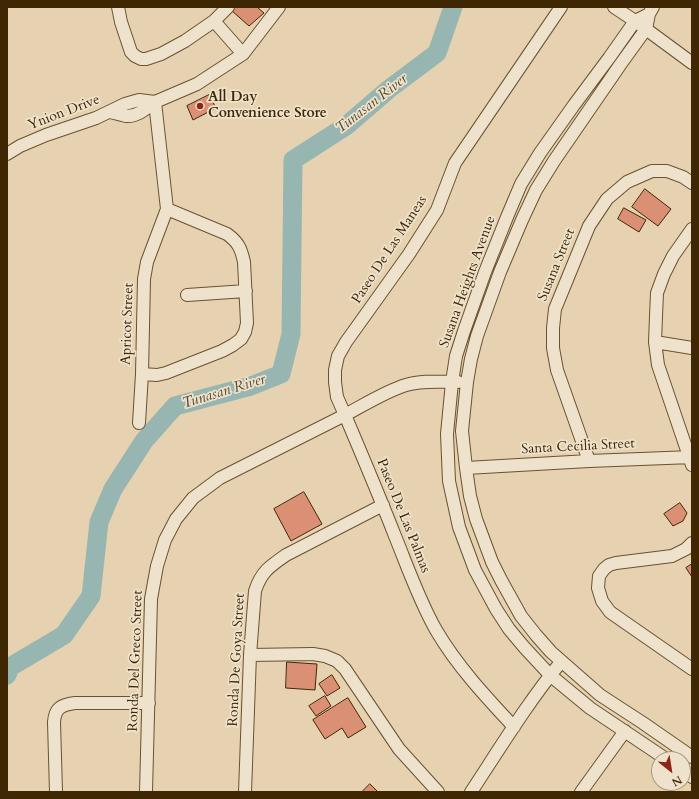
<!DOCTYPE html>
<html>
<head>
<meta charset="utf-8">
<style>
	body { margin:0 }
	#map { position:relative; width:699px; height:799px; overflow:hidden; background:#e6d2b0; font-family:Cardo,serif }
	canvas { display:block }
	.frame { position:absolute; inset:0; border:8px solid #3f2704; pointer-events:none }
	.north { position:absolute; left:651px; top:751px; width:40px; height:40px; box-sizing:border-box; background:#efe2cc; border:1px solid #a9977c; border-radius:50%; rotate:150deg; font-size:11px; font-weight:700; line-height:16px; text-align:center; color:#3f2704 }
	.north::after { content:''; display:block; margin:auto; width:14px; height:18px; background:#8f2418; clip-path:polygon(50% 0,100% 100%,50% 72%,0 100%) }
</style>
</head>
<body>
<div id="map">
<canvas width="699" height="799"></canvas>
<div class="frame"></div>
<div class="north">N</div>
</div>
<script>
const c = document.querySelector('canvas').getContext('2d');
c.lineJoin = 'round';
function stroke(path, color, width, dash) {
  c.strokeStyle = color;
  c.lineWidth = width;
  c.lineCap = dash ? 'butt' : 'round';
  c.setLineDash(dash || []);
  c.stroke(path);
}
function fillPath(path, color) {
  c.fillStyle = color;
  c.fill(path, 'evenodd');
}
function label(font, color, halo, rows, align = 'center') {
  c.font = font + ' Cardo,serif';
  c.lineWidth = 3.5;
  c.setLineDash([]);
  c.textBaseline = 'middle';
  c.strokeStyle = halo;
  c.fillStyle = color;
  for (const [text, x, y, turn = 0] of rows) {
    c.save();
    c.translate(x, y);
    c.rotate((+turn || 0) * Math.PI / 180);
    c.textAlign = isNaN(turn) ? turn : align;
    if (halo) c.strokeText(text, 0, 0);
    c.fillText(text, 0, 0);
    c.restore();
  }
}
const river = new Path2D(`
	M7,675L10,667L64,635L91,596L99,522L113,489L144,441L175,406L251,386L281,374L291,334L293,160L346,126L389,89L437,53L453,7`);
const building = new Path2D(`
	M233,7H257L264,13L249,26L231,10Z
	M209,95L216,108L193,120L187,106Z
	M645,189L671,209L658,226L632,207Z
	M624,208L646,220L639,232L618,219Z
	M304,492L322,524L291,541L274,509Z
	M680,503L687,513L683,521L673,526L664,514Z
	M692,564V577L686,568Z
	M287,662L317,664L315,690L286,688Z
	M332,675L340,688L327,696L319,684Z
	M325,696L331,706L316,716L309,706Z
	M348,698L366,727L348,738L342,728L325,739L313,720Z
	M370,784L378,792H362Z`);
const street = new Path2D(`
	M118,7L121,22L131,52L135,56L141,59H146L161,54L185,41L214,21L228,7
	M614,7L635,21L692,63
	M653,7L649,14L646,29L620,65L554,161L536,190L522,220L500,272L477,336L471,359L467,382L462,431L466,468L470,496L476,519L492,562L501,580L521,616L536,635L551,652L600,695L643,723L692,757
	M649,14L635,21L609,58L574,105L540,153L521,184L507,217L485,272L464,331L456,356L452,382L447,434L449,481L459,527L475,570L496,609L509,629L524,647L550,675L590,708L666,759
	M214,21L243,54
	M155,102L167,209L147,262L144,279L142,374L157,375L166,373L222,351L233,345L241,339L245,332L247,323L244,262C241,248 238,242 227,234L167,209
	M110,112C115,113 121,115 126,116C137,117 147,108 155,102
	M7,154L20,146L46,135L96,118L125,104L139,100L155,102L197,84L243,54L279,7
	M692,229L673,256L664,274L657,293L656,316L655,342L658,365L692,465
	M187,295L246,291
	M655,342L692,348
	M458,382C441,382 422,380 406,385C386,391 364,405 345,415C362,455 379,495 395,536C408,568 419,600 436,630C457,666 486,697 514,727
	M139,423L142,374
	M589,461L557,370L553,348V328L555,309L589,226L607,199L627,182L652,171H667L683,177L692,183
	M466,468L589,461L692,457
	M692,543L686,549L672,556L616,563L609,565L604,569L599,576L598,588L602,601L610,612L692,669
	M250,655L313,654L325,656L337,661L345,669L399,749L438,792
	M683,771L692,777
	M56,792L54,722C55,708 61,705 75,703H149
	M146,792L151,599L157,566L165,540L176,519L193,498L220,478L345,415L337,397L335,382V370L338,356L346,342L409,254L437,210L455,163L561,7
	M245,792L250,655L255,591C261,572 270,566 286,555L383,505
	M471,792C500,748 528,702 561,662
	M581,792L625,731`);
const markers = [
	[200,106,4,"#8f2418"]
];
const poiNames = [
	["All Day",208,98],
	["Convenience Store",208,114]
];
const streetNames = [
	["Ynion Drive",64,113,-21],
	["Paseo De Las Maneas",390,250,-57],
	["Susana Street",557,265,-68],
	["Susana Heights Avenue",468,282,-70],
	["Apricot Street",128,324,-88],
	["Santa Cecilia Street",578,447,-3],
	["Paseo De Las Palmas",403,516,68],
	["Ronda De Goya Street",237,660,-87],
	["Ronda Del Greco Street",136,661,-88]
];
const waterNames = [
	["Tunasan River",372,104,-38],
	["Tunasan River",224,392,-17]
];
stroke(river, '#97b6b1', 19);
fillPath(building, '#db8f74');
stroke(building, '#3f2704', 1);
stroke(street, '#69522f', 14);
stroke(street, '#efe2cc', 12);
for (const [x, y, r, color] of markers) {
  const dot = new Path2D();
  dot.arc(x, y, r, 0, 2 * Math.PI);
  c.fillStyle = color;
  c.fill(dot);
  stroke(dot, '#efe2cc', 1.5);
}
label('bold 14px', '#3f2704', '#efe2cc', poiNames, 'left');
label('14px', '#3f2704', '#efe2cc', streetNames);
label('italic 15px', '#554b2f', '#efe2cc', waterNames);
</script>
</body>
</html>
